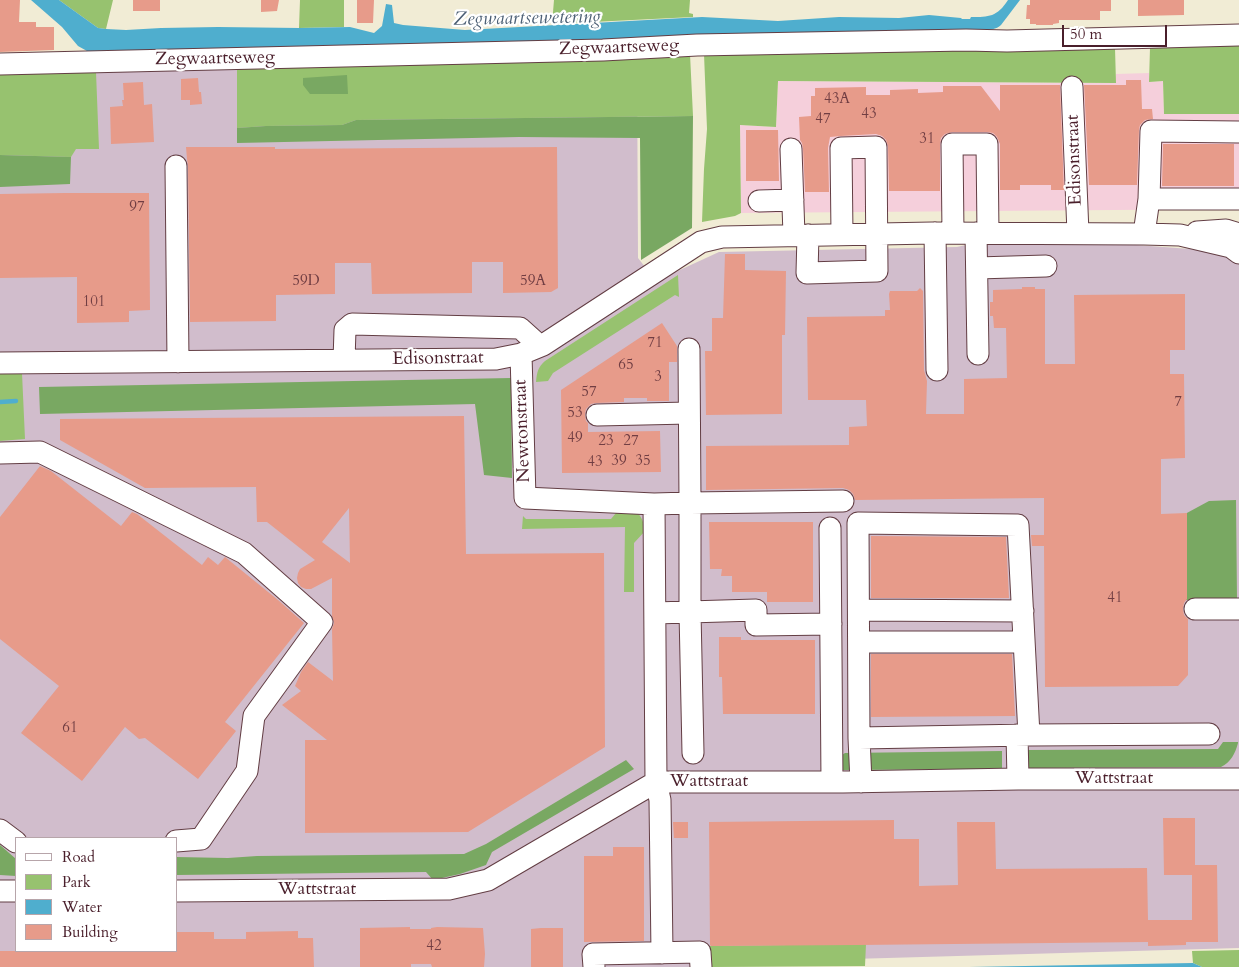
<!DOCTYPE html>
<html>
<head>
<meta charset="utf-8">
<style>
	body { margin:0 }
	#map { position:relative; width:1239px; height:967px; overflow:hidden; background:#f1ecd5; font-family:Cardo,serif }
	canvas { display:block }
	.legend { position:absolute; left:15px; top:837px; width:162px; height:115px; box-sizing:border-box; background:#fff; border:1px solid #b7a5aa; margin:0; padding:6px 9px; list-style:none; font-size:15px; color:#4a1f2b }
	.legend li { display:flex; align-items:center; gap:10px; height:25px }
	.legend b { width:25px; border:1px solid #b7a5aa }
	.scale { position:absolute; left:1062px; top:25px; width:105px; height:22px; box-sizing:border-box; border:2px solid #4a1f2b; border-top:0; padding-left:6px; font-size:15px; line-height:18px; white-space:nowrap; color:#4a1f2b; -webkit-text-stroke:4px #fff; paint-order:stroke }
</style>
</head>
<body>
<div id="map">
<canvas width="1239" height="967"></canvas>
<ul class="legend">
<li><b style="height:6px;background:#fff"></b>Road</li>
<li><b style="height:14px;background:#97c26f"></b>Park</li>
<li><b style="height:14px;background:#4faece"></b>Water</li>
<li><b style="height:14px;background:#e79b8a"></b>Building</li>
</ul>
<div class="scale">50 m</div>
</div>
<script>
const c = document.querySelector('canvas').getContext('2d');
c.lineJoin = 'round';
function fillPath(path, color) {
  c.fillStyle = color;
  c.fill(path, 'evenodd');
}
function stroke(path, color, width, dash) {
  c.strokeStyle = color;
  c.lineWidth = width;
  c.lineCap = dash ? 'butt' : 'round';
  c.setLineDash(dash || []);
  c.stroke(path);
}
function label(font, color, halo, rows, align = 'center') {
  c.font = font + ' Cardo,serif';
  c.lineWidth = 4.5;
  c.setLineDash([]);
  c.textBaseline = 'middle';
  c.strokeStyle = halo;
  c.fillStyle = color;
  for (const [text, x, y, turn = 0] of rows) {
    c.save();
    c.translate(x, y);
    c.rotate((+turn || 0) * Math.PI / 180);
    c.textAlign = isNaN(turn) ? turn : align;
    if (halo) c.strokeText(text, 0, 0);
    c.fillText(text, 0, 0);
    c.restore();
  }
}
const built = new Path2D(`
	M1149,73V82L1163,81L1164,114H1239V209L741,213L740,125L776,127L778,81L1115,83L1116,74Z`);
const industrial = new Path2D(`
	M637,56L638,258L656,281L719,252L957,247L988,240H1070L1217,251L1239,250V948L711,963V967H0V65ZM16,838H176V951H16Z`);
const green = new Path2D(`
	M59,0H113L106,29L98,28Z
	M300,0H344V27L299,28Z
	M554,0H690L689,13L693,14V17L552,24Z
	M1239,45V114H1164L1163,81L1149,82L1150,48Z
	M1115,48L1116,83L778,81L776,127L740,125L741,213L735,216L702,222L704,169L707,129L704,54Z
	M690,54L693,116L356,120L342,125L266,126L237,128V67Z
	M0,72H96L99,149H76L71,157L0,155Z
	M678,275L679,297L675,295L553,373L548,381L536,382C537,372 538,367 545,361Z
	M22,373L25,439L0,441V374Z
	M621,507C637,509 643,515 645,531L634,543V592H624L625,527L522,529L523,516L526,519H611Z
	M866,944L865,966L711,967L709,946Z
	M1239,950V967H1202L1193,963L1192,951Z`);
const forest = new Path2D(`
	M347,75L348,94H310L303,85V78Z
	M693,116L692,228L641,260L640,138L519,137L237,143V128L266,126L342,125L356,120Z
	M0,155L71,157L70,184L0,187Z
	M511,378L512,478L484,475L475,404L40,414L39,387Z
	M1236,500L1237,600H1186L1185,514L1209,501Z
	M1223,742H1238V743C1235,754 1231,762 1221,767L1027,768L1028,750L1218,749Z
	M1002,751V769L839,770V757L845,753Z
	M626,760L634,769L492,852L486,865L460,874L433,880L426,872L176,875V857L228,858L257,856L464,854L486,844Z
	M0,845L16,859V876L0,875Z`);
const water = new Path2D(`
	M31,0H59L98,28L106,29L126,30L161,28L218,27L299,28L350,27L374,33L382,26L386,4L392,5L394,23L403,25L465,30L702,17L778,21L839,17L899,18L929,15L961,18L962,19H970L971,17C989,17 997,17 1008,0H1020L1001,25C991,34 973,29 961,29L960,31L796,35L788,32L721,37L528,41L304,48L87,51L78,46L62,27Z
	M1193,963L1202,967H969Z`);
const stream = new Path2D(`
	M0,402L16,401`);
const building = new Path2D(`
	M0,0H20L19,22H36V27H54V50L0,52Z
	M133,0H160V11H133Z
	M261,0H279L277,11L261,12Z
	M357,0H374L373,23H357Z
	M1030,0H1111V11H1100V20H1059V23L1053,24V25H1036V24H1030V19H1026L1027,5H1030Z
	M1138,0H1184V15L1138,16Z
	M198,78L199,92H201L202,104L190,105V100H181V79Z
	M1126,80H1141L1142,109H1152L1153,119L1145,120L1140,125L1139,130L1137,185H1089L1084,85H1126Z
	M143,82L144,105L152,104L154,142L111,144L110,107L123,106L122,100H124L123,83Z
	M1000,85H1060L1064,190H1051V185H1020V190H1000V144L997,137L993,133L987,132H952L945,134L941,138L940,144V191H889L888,146L886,140L882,136L876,134L841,136L830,137L828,148L829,192H805L803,149L802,143L800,140L799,117L811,116V96H815V88L866,87V95H890V90L918,89V93L943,92V86H981L1000,111Z
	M746,130H778L779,181H746Z
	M1163,144H1234V186H1162Z
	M186,147H275V149L557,147L558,288L551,292L503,293V262H472V293L372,294L371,263H335V294L276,295V321L190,322L188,166L187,159Z
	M65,193H149L150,310L129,311V322L77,323V277L0,278V194Z
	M725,254H745V270L786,271L785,335H782V414L706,415L705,351H712V318H723Z
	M1022,287H1035V289H1045V364H1075L1074,295L1185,294V350H1170V374H1184L1185,458L1161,459V514L1187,513V599L1184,603L1183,609L1184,615L1188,619V675L1178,686L1045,687L1044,546H1032L1031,535H1044V498L855,500L853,494L849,490L843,488L706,490V446L849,445V427L867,426L866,400H808L807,317L885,316V310H890L889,294L890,291H917L920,288L923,291L924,370L927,381L926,414H964V379L1007,378L1006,328H994L993,316H990V302H993V290L1022,289Z
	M662,323L677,346V362H669V401H647V398H624V402L596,403L591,404L586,409L585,415L586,421L588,423V432L660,431L661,472L562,473L561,390Z
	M464,416L466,554L604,553L605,747L468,832L305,833V740H327L282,705L301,691L295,686L301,672L308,662L333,681L332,629L334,623L332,616V578L311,589H306L301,587L298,583L297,578L298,573L300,569L315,560L267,522H257L256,487L145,488L60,440V419ZM349,508L350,563L322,542Z
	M40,466L51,471L121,526L132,512L137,514L202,565L208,557L218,565L225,557L278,600L304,623L225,722L236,731L198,779L145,738L139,739L125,727L82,781L21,733L59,686L0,639V517Z
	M709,522H813V602H767V592H732V576H721L722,569H710Z
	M871,536L1006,537L1009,598H871Z
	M719,637H741V640H815V714H723L722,677H719Z
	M871,654H1012L1015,716L871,717Z
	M1163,818H1195V865H1217L1218,942H1186V945L1148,946V942L857,945L711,946L710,945L709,822L894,820V839H919V886L958,885L957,822H995L996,869L1147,868L1148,920H1192V875H1164Z
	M673,822H688V838H674Z
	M613,847H644V941L584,942V856H613Z
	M410,927V929H431V928L437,927L483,928L485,954L484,967H432L431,964H411V967H360V928Z
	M541,928H563V967H531V929Z
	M298,931V938H313L314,967H0V951H176V932H214V939H246V932Z`);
const minor = new Path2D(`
	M0,64L603,50L697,45L966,40L1007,41L1239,35
	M1072,87L1078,233
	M791,149L794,235
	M176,166L178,362
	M1149,199H1239
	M759,201L793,200
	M1197,232L1226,230L1239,234
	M935,233L937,370
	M953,233L952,144H987L988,233
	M976,233L978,354
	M1144,234L1149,199L1151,131L1239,132
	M808,235L807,273L877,271L876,147L841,148L842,234
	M977,268L1046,266
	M521,354L525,498L654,504L690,503L689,349
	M344,360L345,330L352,324L520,328L540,346
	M0,363L496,359L521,354L543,345L701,242L722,237L932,233L1144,234L1180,235L1231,247L1239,253
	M597,415L689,413
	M0,453L40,452L244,553L322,622L254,716L247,771L201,839L176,841
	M654,504L656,782L660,800L662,953
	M830,528L832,782
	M1195,609H1239
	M859,610L1023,611
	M655,613L756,610V625L831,624
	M859,642H1024
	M1017,735L1018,779
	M859,738L858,523L1018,525L1029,735
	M693,753L690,612V503L843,501
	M861,782L859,738L1029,735L1209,734
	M0,830L16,842
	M0,891H16
	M176,891L449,889L488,880L656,782H843L1018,779H1239
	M594,967L593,954L700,952L701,967`);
const numberNames = [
	["43A",837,100],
	["43",869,115],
	["47",823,120],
	["31",927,140],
	["97",137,208],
	["59D",306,282],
	["59A",533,282],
	["101",94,303],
	["71",655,344],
	["65",626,366],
	["3",658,378],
	["57",589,393],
	["7",1178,403],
	["53",575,414],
	["49",575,439],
	["23",606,442],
	["27",631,442],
	["39",619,462],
	["35",643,462],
	["43",595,463],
	["41",1115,599],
	["61",70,729],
	["42",434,947]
];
const streetNames = [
	["Zegwaartseweg",619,48,-2],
	["Zegwaartseweg",215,59,-1],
	["Edisonstraat",1075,160,-92],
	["Edisonstraat",438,359,-1],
	["Newtonstraat",523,431,-92],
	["Wattstraat",1114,779],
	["Wattstraat",709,782],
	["Wattstraat",317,890]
];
const waterNames = [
	["Zegwaartsewetering",527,19,-1]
];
fillPath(built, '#f5cfdb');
fillPath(industrial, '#d1bdcc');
fillPath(green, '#97c26f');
fillPath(forest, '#79a862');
fillPath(water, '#4faece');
stroke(stream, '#4faece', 4.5);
fillPath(building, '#e79b8a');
stroke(minor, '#633e44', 23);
stroke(minor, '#fff', 21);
label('15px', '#713e43', null, numberNames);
label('18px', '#4a1f2b', '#fff', streetNames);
label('italic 19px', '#4c5f74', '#fff', waterNames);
</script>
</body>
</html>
